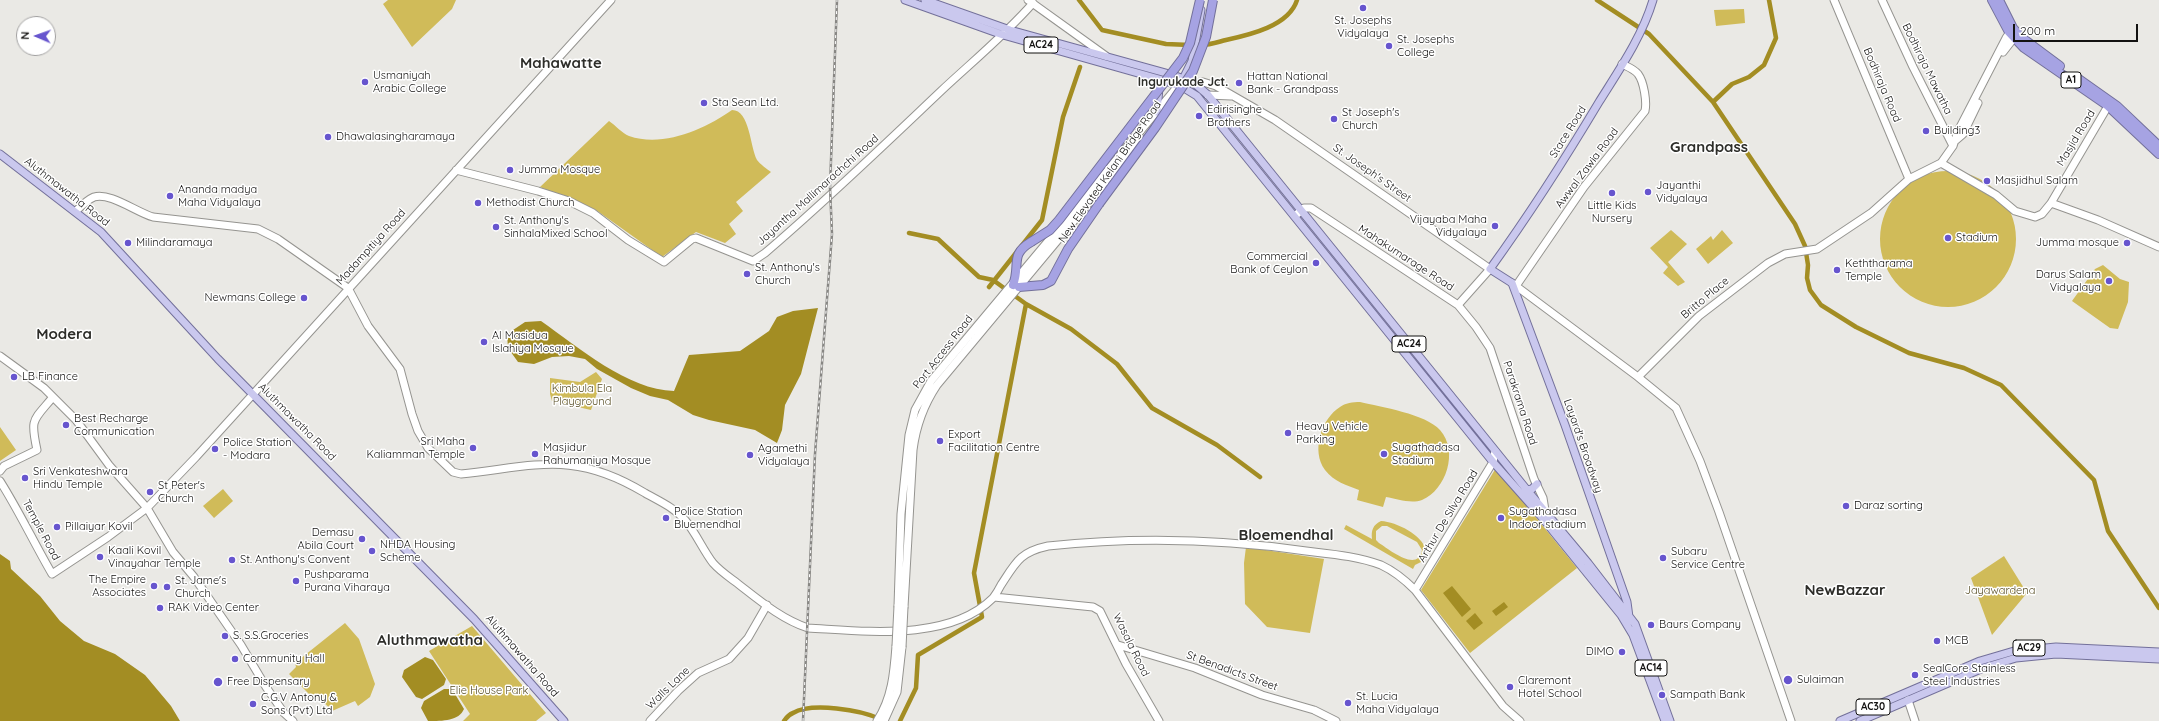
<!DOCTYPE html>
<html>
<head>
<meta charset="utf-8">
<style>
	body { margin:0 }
	#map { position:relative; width:2159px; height:721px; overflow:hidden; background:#eae9e5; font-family:Quicksand,sans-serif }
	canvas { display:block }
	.north { position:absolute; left:16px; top:16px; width:40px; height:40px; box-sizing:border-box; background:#fff; border:1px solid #a1a0a0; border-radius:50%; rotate:272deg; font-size:11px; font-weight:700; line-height:16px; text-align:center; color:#131211 }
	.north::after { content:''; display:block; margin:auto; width:14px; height:18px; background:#6755ce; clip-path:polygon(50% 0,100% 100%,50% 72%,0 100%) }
	.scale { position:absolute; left:2013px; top:24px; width:125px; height:18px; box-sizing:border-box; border:2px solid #131211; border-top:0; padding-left:5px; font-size:12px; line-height:14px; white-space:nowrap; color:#131211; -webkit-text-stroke:3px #fff; paint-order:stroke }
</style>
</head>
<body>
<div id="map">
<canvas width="2159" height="721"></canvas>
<div class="north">N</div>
<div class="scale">200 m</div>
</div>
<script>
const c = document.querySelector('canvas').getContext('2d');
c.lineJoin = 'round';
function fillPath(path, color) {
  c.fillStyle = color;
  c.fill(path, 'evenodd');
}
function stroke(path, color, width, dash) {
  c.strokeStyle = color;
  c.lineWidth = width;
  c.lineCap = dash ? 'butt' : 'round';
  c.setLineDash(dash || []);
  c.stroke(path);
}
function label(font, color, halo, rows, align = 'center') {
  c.font = font + ' Quicksand,sans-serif';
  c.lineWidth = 3;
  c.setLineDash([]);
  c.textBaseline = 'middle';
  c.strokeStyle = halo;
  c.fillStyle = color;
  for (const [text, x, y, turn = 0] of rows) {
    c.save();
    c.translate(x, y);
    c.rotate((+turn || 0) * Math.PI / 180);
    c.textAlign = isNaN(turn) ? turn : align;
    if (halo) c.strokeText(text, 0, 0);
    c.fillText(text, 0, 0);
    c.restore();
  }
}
const green = new Path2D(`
	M388,0H456L452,9L412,47L383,4Z
	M1744,9L1745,23L1716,26L1714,10Z
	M732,110C750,110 750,147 757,160C760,164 767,169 771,172L736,202L743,211L729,224L736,234L725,243L696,232L662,257L596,210L540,187L609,121C615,125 622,133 629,136C663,148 705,129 732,110Z
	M1880 239a68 68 0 1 1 136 0a68 68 0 1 1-136 0Z
	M1671,230L1687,244L1668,262L1685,282L1678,286L1663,273L1668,267L1650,248Z
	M1722,230L1733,243L1708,264L1696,249L1711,236L1713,240Z
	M2103,265L2120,279L2129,282L2128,302L2118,329L2110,328L2072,301L2095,269Z
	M596,372L602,379L591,410L552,401L550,394V378L580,382Z
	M1360,402C1381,407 1426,414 1440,430C1459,451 1446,490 1422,500C1411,504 1397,499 1386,497L1383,507L1357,500L1359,490C1347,485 1334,482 1325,470C1311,451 1321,419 1340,407C1345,403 1353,402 1360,402Z
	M0,427L16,450L0,461Z
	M1496,468L1577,568L1470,653L1421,590Z
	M223,489L233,501L214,518L203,506Z
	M1381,521C1397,522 1422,535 1426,550L1423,561L1415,565L1413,569L1344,529L1346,525L1372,539C1371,530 1373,525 1381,521ZM1382,526H1387L1417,542L1422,550C1418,573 1390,550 1379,543L1376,540V531Z
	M1246,547L1324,559L1310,633L1267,627L1245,604L1244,563Z
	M2004,556L2027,593L1992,635L1971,578Z
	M345,623L359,639L375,684L370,697L358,706L355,701L332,711L319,697L315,700L289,674L296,667L295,663Z
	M472,626L546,713L536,721H463L470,714L429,651Z`);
const water = new Path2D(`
	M818,308L801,374L785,405L782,430L777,443L755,430L709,420L693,415L668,400L650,396L631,388L597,369L585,359L569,356L552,357L534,364L518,362L508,348L507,334L525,322L541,321C578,347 628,390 674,391L689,355L740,351L769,331L777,317L793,311Z
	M0,554L10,561L11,569L40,596L60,621L84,641L115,654L145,675L171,706L180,721H0Z
	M1452,586L1471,609L1462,617L1443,593Z
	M1504,602L1508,607L1496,616L1492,611Z
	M1475,613L1483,623L1474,630L1466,621Z
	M425,657L433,660L446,679L444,685L422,699L416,697L402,677L404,670Z
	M444,689H452L464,709C459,721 443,721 428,721L421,708L424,701Z`);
const canal = new Path2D(`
	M1079,0L1102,30L1166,44L1190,45
	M1597,0L1649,34L1713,102L1795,224L1805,246L1808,265L1807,278L1810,290L1821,305L1856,327L1909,353L1964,368L2001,385L2094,480L2108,531L2159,608
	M1201,45C1210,45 1218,42 1226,40C1249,35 1289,26 1297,0
	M1713,102L1732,84L1749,77L1764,65L1776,38L1769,0
	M909,233L938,239L979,277L993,280L1026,304
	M989,287L1042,220L1063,117L1080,67
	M784,721C786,718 790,714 793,713C812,702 861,710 880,719
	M900,721L916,688L918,655L982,617L974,573L1026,304L1071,329L1117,364L1152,408L1217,445L1260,477`);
const secondary = new Path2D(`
	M1028,0L1106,56
	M1834,0L1909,179
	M1882,0L1913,67L1953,146
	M2003,52L2017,34
	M1194,83L1203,82L1216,86L1275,120L1490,269L1458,305
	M1208,95L1231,96
	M1956,140L1963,134L1978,103
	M1941,163L1996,195L2015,211L2035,217L2042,214L2051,203L2108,106
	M456,170L538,191L569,201L593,213L628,240L664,262L692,239L696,238L753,261L765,253C826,201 883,146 941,91C972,62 1005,35 1033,3
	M2051,203L2098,220L2159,247
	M76,211C81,206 87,200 94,197C110,192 136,212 153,217L258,229L278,239L348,288L368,326L400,369L412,414L418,431L428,448L453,472L461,474C537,466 574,450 645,493C659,501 675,508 685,520C696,533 703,550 713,563C720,571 729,577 737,583C759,600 781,619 808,628C864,631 949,642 993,598C996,594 999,589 1001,585C1016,562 1020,552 1048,546C1134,537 1221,539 1306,551C1331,554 1357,556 1381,565C1394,571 1405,580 1415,590L1503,706L1520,721
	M1296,215L1304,208H1311L1458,305L1476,327L1490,348L1534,479L1543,498L1545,510L1542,513
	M1512,283L1638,377L1676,408L1700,461L1719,512L1791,721
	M1516,286L1584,187L1645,111C1647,102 1644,82 1638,74C1634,69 1628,67 1622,64
	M0,356L44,388L76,420L109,465L147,508L173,552L194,577L241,645L266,687L284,713L293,721
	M1638,377L1699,316L1768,263L1785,254L1817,249L1871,213L1909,179L1941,163L1953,146L1958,131L2006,38L2012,29
	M0,471L4,466L37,450C30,418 33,421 53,397
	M0,481C19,511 34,543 52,574L108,537L147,508L196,457L611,0
	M1415,590L1493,462L1495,451
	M994,597L1093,607L1100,611L1126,664L1159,721
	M898,606L901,514L909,435L915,410L931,381L1178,86
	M904,607L913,450C916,426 923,406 937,385L1142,139
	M1118,645L1195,668L1262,695L1314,710L1336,721
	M1908,700L1915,721
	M650,721L678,691L698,673L729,659L748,638L767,605
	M877,721C892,698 894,673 896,646
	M884,721L897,692L902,647`);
const primary = new Path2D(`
	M905,0L1003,35L1166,81L1184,88L1197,96L1493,462L1540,515L1621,615L1633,635L1665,721
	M925,0L1010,30L1173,75L1194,83L1208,95L1527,490L1588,563L1635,624L1670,721
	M1182,81L1192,61L1201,10
	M1157,112L1159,87
	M0,154L101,232L218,359L474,619L564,721
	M1527,490L1532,489L1537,484
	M1629,617L1627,602L1565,425L1512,283L1490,269C1529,215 1565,159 1599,102C1619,70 1642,37 1653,0
	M1840,721L1980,661L2014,651L2056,647L2159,652
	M1860,721L1983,668L2016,658L2056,654L2159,659`);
const highway = new Path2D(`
	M1992,0L2009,32L2024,48L2108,106L2159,154
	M1999,0L2013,28L2021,37L2060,66
	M2076,77L2117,106L2159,146
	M1013,285C1021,265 1009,255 1031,242
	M1019,287L1043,285L1051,281L1068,249L1099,204`);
const rail = new Path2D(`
	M803,721L815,454L832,234L830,187L837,0`);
const secondaryBridge = new Path2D(`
	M896,646L898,606
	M902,647L904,607`);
const highwayBridge = new Path2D(`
	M1099,204L1155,128L1193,71L1206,37L1213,0
	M1031,242L1050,230L1059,220L1183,58L1190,43L1200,0`);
const markers = [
	[1363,8,4,"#6755ce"],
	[1389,46,4,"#6755ce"],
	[365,82,4,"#6755ce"],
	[1239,83,4,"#6755ce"],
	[704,103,4,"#6755ce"],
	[1199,116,4,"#6755ce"],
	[1334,119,4,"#6755ce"],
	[1926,131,4,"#6755ce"],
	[328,137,4,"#6755ce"],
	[510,170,4,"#6755ce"],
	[1987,181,4,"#6755ce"],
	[1648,192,4,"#6755ce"],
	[1612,193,4,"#6755ce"],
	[170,196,4,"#6755ce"],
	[478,203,4,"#6755ce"],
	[1495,226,4,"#6755ce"],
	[496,227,4,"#6755ce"],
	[1948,238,4,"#6755ce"],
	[128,243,4,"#6755ce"],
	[2127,243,4,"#6755ce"],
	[1316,263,4,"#6755ce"],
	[1837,270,4,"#6755ce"],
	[747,274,4,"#6755ce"],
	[2109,281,4,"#6755ce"],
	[304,298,4,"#6755ce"],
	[484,342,4,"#6755ce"],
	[14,377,4,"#6755ce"],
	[66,425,4,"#6755ce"],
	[1288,433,4,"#6755ce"],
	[940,441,4,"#6755ce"],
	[473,448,4,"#6755ce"],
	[215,449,4,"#6755ce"],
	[535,454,4,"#6755ce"],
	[1384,454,4,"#6755ce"],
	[750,455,4,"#6755ce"],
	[25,478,4,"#6755ce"],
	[150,492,4,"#6755ce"],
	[1846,506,4,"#6755ce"],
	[666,518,4,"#6755ce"],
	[1501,518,4,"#6755ce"],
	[57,527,4,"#6755ce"],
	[362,539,4,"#6755ce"],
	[372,551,4,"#6755ce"],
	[100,557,4,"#6755ce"],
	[1663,558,4,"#6755ce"],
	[232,560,4,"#6755ce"],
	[296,581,4,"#6755ce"],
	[154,586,4,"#6755ce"],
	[167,587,4,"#6755ce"],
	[160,608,4,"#6755ce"],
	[1651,625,4,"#6755ce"],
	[225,636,4,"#6755ce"],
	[1937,641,4,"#6755ce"],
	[1622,652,4,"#6755ce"],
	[235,659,4,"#6755ce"],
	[1915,675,4,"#6755ce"],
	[1788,680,5,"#6755ce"],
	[218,682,5,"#6755ce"],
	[1510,687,4,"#6755ce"],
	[1662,695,4,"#6755ce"],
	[1348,703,4,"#6755ce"],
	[253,704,4,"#6755ce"]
];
const shields = [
	[1041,45,34],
	[2071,80,20],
	[1409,344,34],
	[2029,648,32],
	[1651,668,32],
	[1873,707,34]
];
const shieldNames = [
	["AC24",1041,45],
	["A1",2071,80],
	["AC24",1409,344],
	["AC29",2029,648],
	["AC14",1651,668],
	["AC30",1873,707]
];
const poiNames = [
	["St. Josephs",1363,21,"center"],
	["Vidyalaya",1363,34,"center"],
	["St. Josephs",1397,40],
	["College",1397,53],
	["Usmaniyah",373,76],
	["Arabic College",373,89],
	["Hattan National",1247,77],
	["Bank - Grandpass",1247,90],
	["Sta Sean Ltd.",712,103],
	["Edirisinghe",1207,110],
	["Brothers",1207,123],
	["St Joseph's",1342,113],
	["Church",1342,126],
	["Building3",1934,131],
	["Dhawalasingharamaya",336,137],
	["Jumma Mosque",518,170],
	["Masjidhul Salam",1995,181],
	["Jayanthi",1656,186],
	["Vidyalaya",1656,199],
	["Ananda madya",178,190],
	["Maha Vidyalaya",178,203],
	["Methodist Church",486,203],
	["Little Kids",1612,206,"center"],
	["Nursery",1612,219,"center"],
	["Vijayaba Maha",1487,220,"right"],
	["Vidyalaya",1487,233,"right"],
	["St. Anthony's",504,221],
	["SinhalaMixed School",504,234],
	["Stadium",1956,238],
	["Milindaramaya",136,243],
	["Jumma mosque",2119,243,"right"],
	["Commercial",1308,257,"right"],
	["Bank of Ceylon",1308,270,"right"],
	["Keththarama",1845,264],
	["Temple",1845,277],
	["St. Anthony's",755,268],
	["Church",755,281],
	["Darus Salam",2101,275,"right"],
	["Vidyalaya",2101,288,"right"],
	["Newmans College",296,298,"right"],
	["Al Masidua",492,336],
	["Islahiya Mosque",492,349],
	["LB Finance",22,377],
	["Best Recharge",74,419],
	["Communication",74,432],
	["Heavy Vehicle",1296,427],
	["Parking",1296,440],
	["Export",948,435],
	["Facilitation Centre",948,448],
	["Sri Maha",465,442,"right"],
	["Kaliamman Temple",465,455,"right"],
	["Police Station",223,443],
	["- Modara",223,456],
	["Masjidur",543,448],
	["Rahumaniya Mosque",543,461],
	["Sugathadasa",1392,448],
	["Stadium",1392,461],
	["Agamethi",758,449],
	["Vidyalaya",758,462],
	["Sri Venkateshwara",33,472],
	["Hindu Temple",33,485],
	["St Peter's",158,486],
	["Church",158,499],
	["Daraz sorting",1854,506],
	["Police Station",674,512],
	["Bluemendhal",674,525],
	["Sugathadasa",1509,512],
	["Indoor stadium",1509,525],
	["Pillaiyar Kovil",65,527],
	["Demasu",354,533,"right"],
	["Abila Court",354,546,"right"],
	["NHDA Housing",380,545],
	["Scheme",380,558],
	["Kaali Kovil",108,551],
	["Vinayahar Temple",108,564],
	["Subaru",1671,552],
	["Service Centre",1671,565],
	["St. Anthony's Convent",240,560],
	["Pushparama",304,575],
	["Purana Viharaya",304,588],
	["The Empire",146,580,"right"],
	["Associates",146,593,"right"],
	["St. Jame's",175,581],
	["Church",175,594],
	["RAK Video Center",168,608],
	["Baurs Company",1659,625],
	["S. S.S.Groceries",233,636],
	["MCB",1945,641],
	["DIMO",1614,652,"right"],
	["Community Hall",243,659],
	["SealCore Stainless",1923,669],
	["Steel Industries",1923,682],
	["Sulaiman",1797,680],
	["Claremont",1518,681],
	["Hotel School",1518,694],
	["Free Dispensary",227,682],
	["Sampath Bank",1670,695],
	["St. Lucia",1356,697],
	["Maha Vidyalaya",1356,710],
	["C.G.V Antony &",261,698],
	["Sons (Pvt) Ltd",261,711]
];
const streetNames = [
	["Bodhiraja Mawatha",1927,69,64],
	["Bodhiraja Road",1882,85,67],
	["Stace Road",1568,132,-58],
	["Masjid Road",2076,138,-59],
	["Awwal Zawia Road",1587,168,-53],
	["New Elevated Kelani Bridge Road",1110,172,-55],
	["St. Joseph's Street",1372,173,35],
	["Jayantha Mallimarachchi Road",818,190,-42],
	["Aluthmawatha Road",67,192,38],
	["Madampitiya Road",371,247,-48],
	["Mahakumarage Road",1406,258,33],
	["Britto Place",1705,298,-40],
	["Port Access Road",943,352,-52],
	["Parakrama Road",1520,403,72],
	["Aluthmawatha Road",297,422,45],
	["Layard's Broadway",1583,446,71],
	["Arthur De Silva Road",1448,516,-59],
	["Temple Road",41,530,62],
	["Wasala Road",1131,645,64],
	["Aluthmawatha Road",522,656,49],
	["St Benadicts Street",1232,671,20],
	["Walls Lane",668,688,-44]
];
const parkNames = [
	["Kimbula Ela",582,389],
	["Playground",582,402],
	["Jayawardena",2000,591],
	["Elie House Park",489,691]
];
const neighbourhoodNames = [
	["Ingurukade Jct.",1183,82]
];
const districtNames = [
	["Mahawatte",561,63],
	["Grandpass",1709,147],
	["Modera",64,334],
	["Bloemendhal",1286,535],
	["NewBazzar",1845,590],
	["Aluthmawatha",430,640]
];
fillPath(green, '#d0bb59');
fillPath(water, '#a38d23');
stroke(canal, '#a38d23', 4.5);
stroke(secondary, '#959490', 9);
stroke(primary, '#73709a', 9);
stroke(highway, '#73709a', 10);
stroke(secondary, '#fff', 7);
stroke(primary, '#cac8ee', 7);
stroke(highway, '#a6a3e3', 8);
stroke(rail, '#878683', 2.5);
stroke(rail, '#fff', 1, [3]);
stroke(secondaryBridge, '#959490', 9, []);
stroke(highwayBridge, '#73709a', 10, []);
stroke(secondaryBridge, '#fff', 7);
stroke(highwayBridge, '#a6a3e3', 8);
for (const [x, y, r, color] of markers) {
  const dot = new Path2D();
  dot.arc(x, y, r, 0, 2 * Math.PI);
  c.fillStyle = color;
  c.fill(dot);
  stroke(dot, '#fff', 1.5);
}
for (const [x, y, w] of shields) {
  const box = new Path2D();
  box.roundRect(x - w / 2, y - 8, w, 16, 3);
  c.fillStyle = '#fff';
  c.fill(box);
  stroke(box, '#131211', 1);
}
label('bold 10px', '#131211', null, shieldNames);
label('11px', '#131211', '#fff', poiNames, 'left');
label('11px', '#131211', '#fff', streetNames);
label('11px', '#574d24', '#fff', parkNames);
label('bold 12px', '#2e2e2a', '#fff', neighbourhoodNames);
label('bold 15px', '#2e2e2a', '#fff', districtNames);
</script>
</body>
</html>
